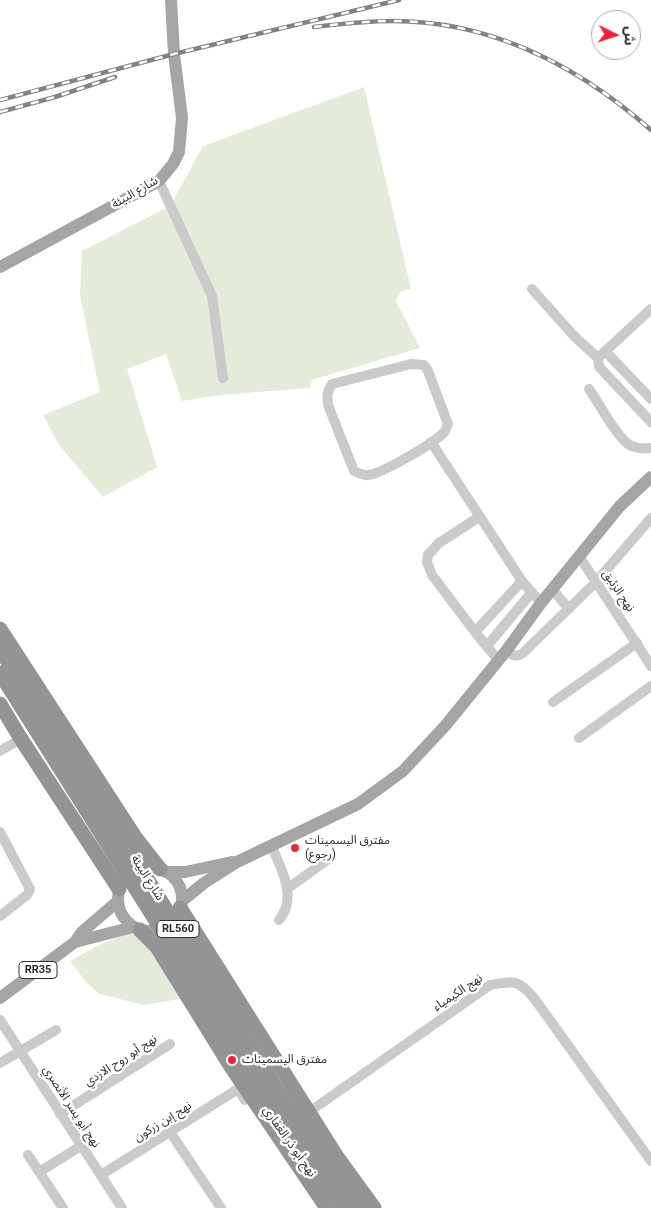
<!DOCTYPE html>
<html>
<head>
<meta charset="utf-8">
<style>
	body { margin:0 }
	#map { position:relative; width:651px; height:1208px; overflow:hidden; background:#fff; font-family:Roboto,"Noto Sans Arabic",sans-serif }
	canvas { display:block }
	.north { position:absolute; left:591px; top:10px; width:50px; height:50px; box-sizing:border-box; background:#fff; border:1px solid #ababab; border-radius:50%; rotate:94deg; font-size:14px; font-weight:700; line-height:20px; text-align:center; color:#2d2d2d }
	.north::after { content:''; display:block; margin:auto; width:18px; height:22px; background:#ee243e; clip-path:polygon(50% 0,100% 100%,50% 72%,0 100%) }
</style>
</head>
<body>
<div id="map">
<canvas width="651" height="1208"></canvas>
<div class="north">ش</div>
</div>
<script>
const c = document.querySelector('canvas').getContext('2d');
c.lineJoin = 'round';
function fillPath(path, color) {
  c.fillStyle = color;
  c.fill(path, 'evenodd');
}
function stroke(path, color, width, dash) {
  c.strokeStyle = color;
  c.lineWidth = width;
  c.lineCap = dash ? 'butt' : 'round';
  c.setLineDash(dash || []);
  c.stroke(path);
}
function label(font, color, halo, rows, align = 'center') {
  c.font = font + ' Roboto,"Noto Sans Arabic",sans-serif';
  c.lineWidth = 5;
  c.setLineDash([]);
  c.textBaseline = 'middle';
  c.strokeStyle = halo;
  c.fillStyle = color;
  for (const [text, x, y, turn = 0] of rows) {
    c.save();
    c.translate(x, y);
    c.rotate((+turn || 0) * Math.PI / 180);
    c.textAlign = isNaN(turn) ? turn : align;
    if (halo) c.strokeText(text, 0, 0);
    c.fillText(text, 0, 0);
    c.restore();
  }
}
const green = new Path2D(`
	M364,87L411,289L401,291L396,301L420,348L312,380L310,388L220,395L182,401L166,354L127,369L157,467L103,497L59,445L43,415L100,392L80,295L82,251L170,206L203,146Z
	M128,933L144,936L191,997L144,1005L99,994L86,982L70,961L97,946Z`);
const minor = new Path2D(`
	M159,181L212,296L223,378
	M532,289L574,336L598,358
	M651,309L598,358L599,367L603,371L651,422
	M605,351L651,399
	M411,364L424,365L428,371L448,424C447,425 446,430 445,431C437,442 381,474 368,475C363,476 359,473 354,471L328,405C327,396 327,391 332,384Z
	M589,389C599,403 615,434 628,444C634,448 644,449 651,448
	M431,442L522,581L541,603
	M479,517L439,543L428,555L427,562L432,575L475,632L498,660
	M579,556L651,666
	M552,589L569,609
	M475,632L522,581
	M487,646L532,592
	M506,651C513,655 516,658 523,653L596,582L651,518
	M553,702L637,643
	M579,738L651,686
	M0,751L21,739
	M0,832L30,889L27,895L0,916
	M271,845C281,868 298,898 279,920
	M287,889L330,858
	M0,1020L122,1208
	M0,1063L56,1030
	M309,1112L490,985C514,981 518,979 534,998L651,1161
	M60,1114L170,1044
	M170,1132L221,1208
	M28,1155L63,1208
	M39,1172L81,1146
	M101,1175L238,1089L245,1100`);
const major = new Path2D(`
	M0,267L159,181L173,164L179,152L182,118L174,54L171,0
	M118 899a32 32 0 1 1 64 0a32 32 0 1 1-64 0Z
	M166,872H185L232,862
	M182,901L204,883L237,862L358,804L403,771L445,726L506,651L541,603L620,506L651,477
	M75,942L133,927
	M0,998L75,942L82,932L118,901`);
const highway = new Path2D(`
	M0,629L135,837L160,869
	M0,704L21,739L119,889
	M180,908L337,1157L374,1208
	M140,930L157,947L230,1065L327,1208`);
const rail = new Path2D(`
	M314,27C340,24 367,21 393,21C492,21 578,66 651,130
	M0,100L174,54L399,0
	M0,112L55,97L115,77`);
const highwayBridge = new Path2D(`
	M0,649C57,738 115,826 170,916C231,1015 289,1116 359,1208
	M0,673L284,1124L344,1208`);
const markers = [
	[295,848,5,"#ee243e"],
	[232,1060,5,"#ee243e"]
];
const shields = [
	[178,929,42],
	[38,970,38]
];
const shieldNames = [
	["RL560",178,929],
	["RR35",38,970]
];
const streetNames = [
	["شارع البيئة",135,193,-30],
	["نهج الزئبق",618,591,56],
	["شارع البيئة",147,878,58],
	["نهج الكيمياء",458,993,-34],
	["نهج أبو روح الازدي",121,1061,-33],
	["نهج أبو يسر الأنصري",71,1107,57],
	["نهج إبن زركون",163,1122,-32],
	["نهج أبو ذر الغفاري",289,1142,55]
];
const poiNames = [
	["مفترق اليسمينات",305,841],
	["(رجوع)",305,855],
	["مفترق اليسمينات",242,1060]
];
fillPath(green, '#e4ebd9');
stroke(minor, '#cacaca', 10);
stroke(major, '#a5a5a5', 12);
stroke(highway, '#949494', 15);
stroke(rail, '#828282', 4.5);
stroke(rail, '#fff', 2.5, [8]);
stroke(highwayBridge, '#949494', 15);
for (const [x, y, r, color] of markers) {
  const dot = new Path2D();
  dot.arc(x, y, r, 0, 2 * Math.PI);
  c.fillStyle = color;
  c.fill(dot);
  stroke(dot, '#fff', 2);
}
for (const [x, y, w] of shields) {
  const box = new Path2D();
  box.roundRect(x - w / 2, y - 8.5, w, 17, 4);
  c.fillStyle = '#fff';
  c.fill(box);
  stroke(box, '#2d2d2d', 1);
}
label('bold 11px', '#2d2d2d', null, shieldNames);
label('12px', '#2d2d2d', '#fff', streetNames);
label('12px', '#2d2d2d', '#fff', poiNames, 'left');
</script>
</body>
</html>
